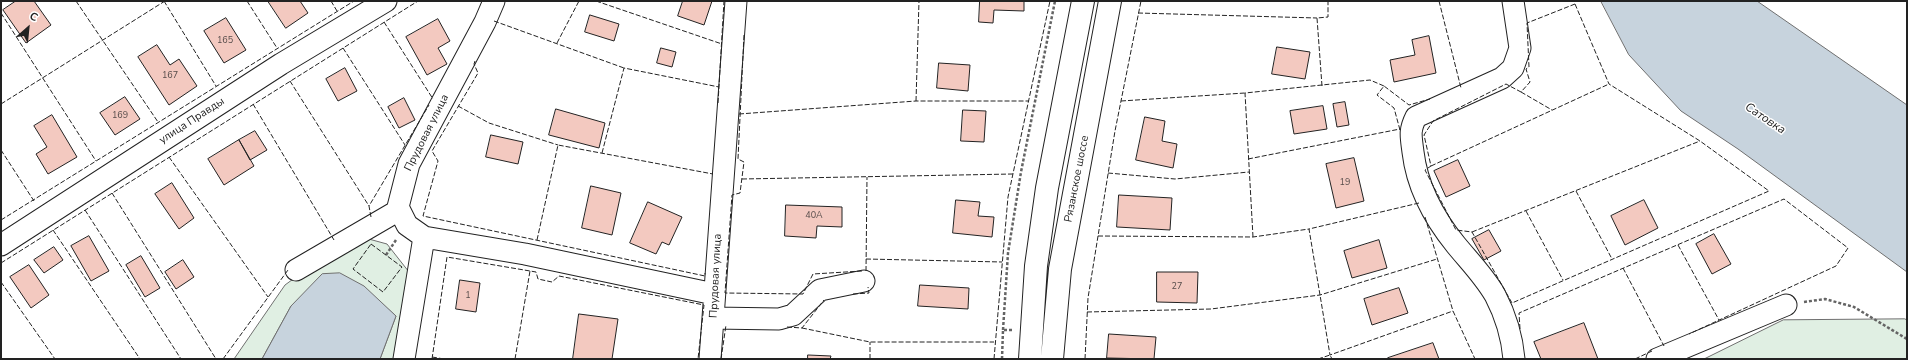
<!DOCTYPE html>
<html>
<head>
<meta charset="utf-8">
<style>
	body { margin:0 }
	#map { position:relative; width:1908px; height:360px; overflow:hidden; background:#fff; font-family:"Nunito Sans",sans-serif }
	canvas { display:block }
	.frame { position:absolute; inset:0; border:2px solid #222; pointer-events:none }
	.north { position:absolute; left:8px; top:8px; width:40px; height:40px; -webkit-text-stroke:3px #fff; paint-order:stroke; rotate:27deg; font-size:11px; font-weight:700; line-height:16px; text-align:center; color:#222 }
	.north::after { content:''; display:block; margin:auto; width:14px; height:18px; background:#222; clip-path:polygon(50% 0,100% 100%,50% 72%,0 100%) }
</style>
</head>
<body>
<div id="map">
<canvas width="1908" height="360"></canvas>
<div class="frame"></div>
<div class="north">С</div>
</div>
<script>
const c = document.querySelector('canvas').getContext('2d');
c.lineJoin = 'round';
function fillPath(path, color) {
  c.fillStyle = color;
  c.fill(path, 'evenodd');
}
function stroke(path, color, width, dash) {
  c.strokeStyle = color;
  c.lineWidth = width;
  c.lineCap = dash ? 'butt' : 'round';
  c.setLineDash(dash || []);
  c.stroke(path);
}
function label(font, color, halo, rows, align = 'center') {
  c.font = font + ' "Nunito Sans",sans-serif';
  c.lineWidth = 3;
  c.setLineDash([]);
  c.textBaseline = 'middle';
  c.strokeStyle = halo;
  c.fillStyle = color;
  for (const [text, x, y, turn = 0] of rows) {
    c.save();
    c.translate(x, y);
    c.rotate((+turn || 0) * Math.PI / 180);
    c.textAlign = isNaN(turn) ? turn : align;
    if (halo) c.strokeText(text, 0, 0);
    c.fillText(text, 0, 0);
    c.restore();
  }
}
const green = new Path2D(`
	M365,238L387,244L409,272L401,359H380L396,316L380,302L291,306L262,359H234L285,285L319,260Z
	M1905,319L1907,320V359H1704L1783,320Z`);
const water = new Path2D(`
	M1601,1H1757L1907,105V272L1738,149L1681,111L1629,55Z
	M340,273L364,286L396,316L380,359H262L291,306L322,274Z`);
const building = new Path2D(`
	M16,1H34L51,25L26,43L3,10Z
	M268,1H300L308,13L286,28Z
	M683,1H712L704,25L678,16Z
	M980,1H1024V11L994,10L993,23L979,22Z
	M590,15L619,24L614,41L585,32Z
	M226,18L246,50L224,63L204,31Z
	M438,19L450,41L438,48L447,64L427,75L406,37Z
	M1429,36L1436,73L1394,82L1390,60L1415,55L1412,40Z
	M157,45L170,65L179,59L197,86L169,105L138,57Z
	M1277,47L1310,52L1305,79L1272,74Z
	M661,48L676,52L672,67L657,63Z
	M939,63L970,65L968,91L937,88Z
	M345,68L357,91L338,101L326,79Z
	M125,97L140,119L115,135L100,113Z
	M404,98L415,120L399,128L388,107Z
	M1345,102L1349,125L1337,127L1333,104Z
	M1323,106L1327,129L1294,134L1290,111Z
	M556,109L605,123L599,148L549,135Z
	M963,110L986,111L984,142L961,141Z
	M52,115L77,157L48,174L36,154L47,147L34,126Z
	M1145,117L1165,121L1162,141L1177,144L1173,168L1136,160Z
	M255,131L267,150L250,160L239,140Z
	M491,135L523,142L518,164L486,157Z
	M239,140L254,166L224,185L208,159Z
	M1354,158L1364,201L1336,208L1326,164Z
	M1458,160L1470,186L1446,197L1434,171Z
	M172,183L194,218L179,229L155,194Z
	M591,186L621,193L612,235L582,228Z
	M1119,195L1172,198L1170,230L1117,227Z
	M956,200L980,202L978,216L994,217L992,237L953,233Z
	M1644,200L1658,228L1625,245L1611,216Z
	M648,202L682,217L669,245L662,242L656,254L630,243Z
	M786,205L842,207V227L817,226L816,238L785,236Z
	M1489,230L1501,251L1484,260L1472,239Z
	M1714,234L1731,264L1712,274L1696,244Z
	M89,236L109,271L91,281L71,246Z
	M1379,240L1387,268L1352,278L1344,251Z
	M54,247L63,260L44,273L34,260Z
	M141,256L160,288L145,297L126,265Z
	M183,260L194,277L176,289L165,272Z
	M29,265L49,295L31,308L10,277Z
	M1157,272H1198L1197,303L1157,302Z
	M460,280L480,283L476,312L456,309Z
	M920,285L969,288L968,309L918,306Z
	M1399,288L1408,313L1372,325L1364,299Z
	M579,314L618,319L612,359H573Z
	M1584,323L1598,359H1541L1534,342Z
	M1109,334L1156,337L1154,359L1107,358Z
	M1433,343L1439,359H1389L1388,358Z
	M808,355L831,356L830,359H808Z`);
const path = new Path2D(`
	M386,255L396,240
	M1804,302L1825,299L1854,307L1907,339
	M1003,330L1008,253L1021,172L1055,1
	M1002,359L1003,330H1013`);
const minor = new Path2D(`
	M494,1L485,22L409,164L398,207L407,225L424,237L525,254L714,294
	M1513,1L1520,48L1513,68L1502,78L1416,117C1409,131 1411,136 1413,152C1417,186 1434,218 1456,245C1470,262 1484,276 1495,295C1506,316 1512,336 1514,359
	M1,245L281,64L386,1
	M296,270L399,210
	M714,318L779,319L793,315L820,290L864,281
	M404,359L424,237
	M710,359L736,1
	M1657,359L1786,305`);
const major = new Path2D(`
	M1030,359L1036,266L1047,188L1083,1
	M1052,359L1060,269L1110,1`);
const fence = new Path2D(`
	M76,1L158,122
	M164,1L216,86
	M247,1L277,48
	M331,1L337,11
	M596,1L722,44
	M1439,1L1461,88
	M1575,4L1609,84L1700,141L1769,191L1512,303L1472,232L1456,230L1425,170L1431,166L1424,135L1433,121L1506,84L1521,92L1530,82L1526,69L1529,67L1527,23Z
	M1,13L96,161
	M1138,13L1317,18
	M494,21L624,68
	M384,22L433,99
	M744,35L738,159L744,162L740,193L732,195L725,293L803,294L813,274L862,271
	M557,43L579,1
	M343,48L405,145
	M475,61L474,64L478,73L432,151L438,161L423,216L705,276V273
	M290,81L369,206
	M1322,86L1317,18L1328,17V1
	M1521,92L1552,110
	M916,101L919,1
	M1121,101L1245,93
	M718,103L724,1
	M1,104L165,1
	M253,104L334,240
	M458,106L489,123L558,145
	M739,114L916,101H1029
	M1400,130L1394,108L1377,95L1384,86L1409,105L1430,99
	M1,150L34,201
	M602,153L624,68L719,87
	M169,157L268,297
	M1248,159L1400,129
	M1431,166L1609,84
	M1108,173L1175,179L1249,172
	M742,179L1013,174
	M1576,191L1612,259
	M112,193L216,359
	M1419,203L1309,229L1330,355L1453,311
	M85,210L181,359
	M1526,211L1563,280
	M371,217L369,206L429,105
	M1425,217L1453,311L1475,359
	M1,220L354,1
	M53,230L140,359
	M1472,232L1700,141
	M1098,236L1253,237L1309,229
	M1253,237L1245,93L1370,80L1384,86
	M537,240L558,145L713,174
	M371,244L402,267L383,292L353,269Z
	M1678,245L1719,320
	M866,259L1002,262
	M1,263L418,1
	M1623,268L1664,346
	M866,271L867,177
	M1,282L55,359
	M853,294L869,293L868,287
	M1087,312L1211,309L1320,295L1437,259
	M787,327L802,328L824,300
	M802,328L870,342H994
	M1520,329L1519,313L1784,199L1848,248L1836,266L1689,334
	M432,357L444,359
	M223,359L288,270
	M432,359L447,257L536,272L538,279L552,282L559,276L704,305L698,359
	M515,359L530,271
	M721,359L726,325
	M870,359V342
	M994,359L1008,197L1050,1
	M1085,359L1088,298L1115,131L1141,1
	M1318,359L1330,355L1332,359
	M1635,359L1652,351`);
const numberNames = [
	["165",225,41],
	["167",170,76],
	["169",120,116],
	["19",1345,183],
	["40А",814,216],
	["27",1177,287],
	["1",468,296]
];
const streetNames = [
	["улица Правды",192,121,-33],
	["Прудовая улица",427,133,-63],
	["Рязанское шоссе",1077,179,-79],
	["Прудовая улица",716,276,-87]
];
const waterNames = [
	["Сатовка",1765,119,34]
];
fillPath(green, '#e0efe3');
stroke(green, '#6f6f6f', 1);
fillPath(water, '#c7d3dd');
stroke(water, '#6f6f6f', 1);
fillPath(building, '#f3c9c0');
stroke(building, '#222', 1);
stroke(minor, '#222', 23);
stroke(major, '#222', 24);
stroke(path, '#646464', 2.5, [3, 2]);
stroke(minor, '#fff', 21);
stroke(major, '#fff', 22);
stroke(fence, '#222', 1, [5, 2]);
label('9px', '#564c4a', null, numberNames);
label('11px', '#222', '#fff', streetNames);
label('italic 12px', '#222', '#fff', waterNames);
</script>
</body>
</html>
